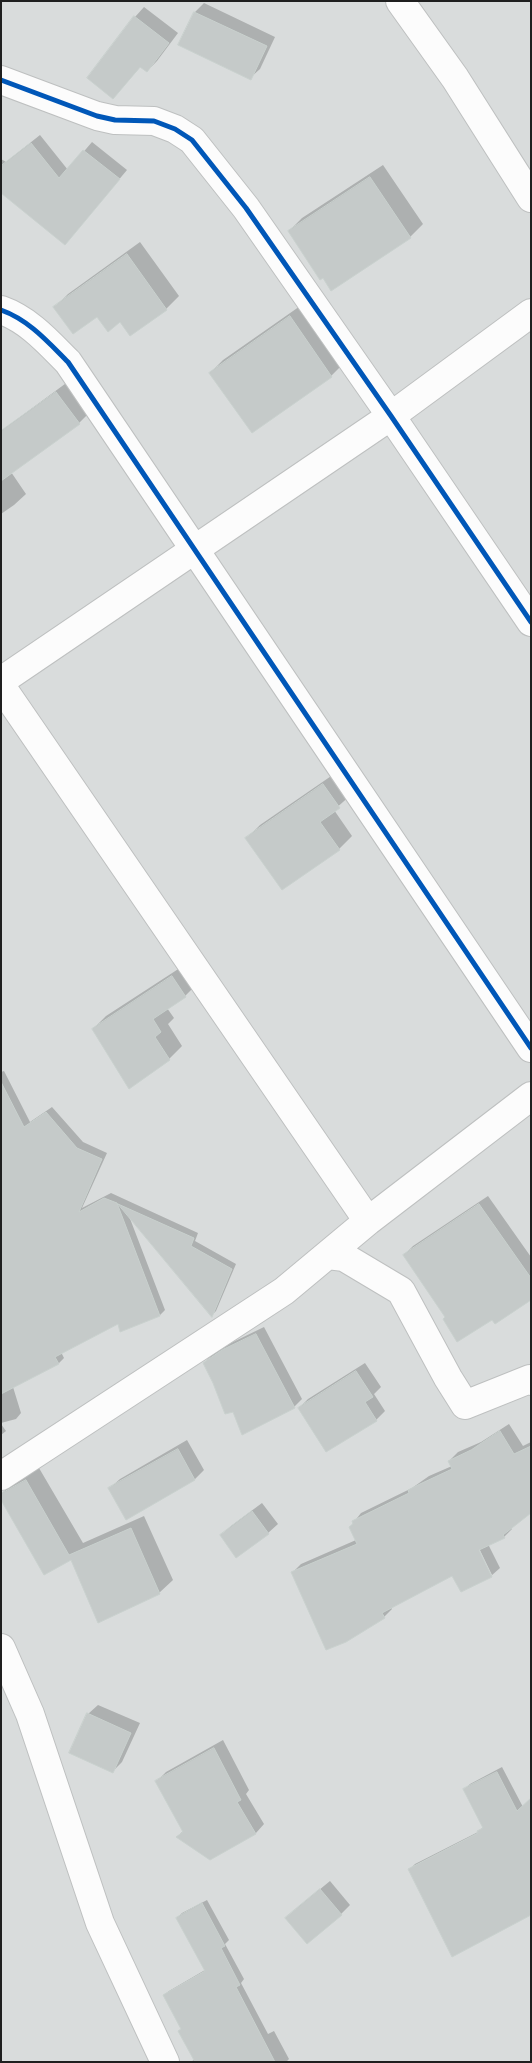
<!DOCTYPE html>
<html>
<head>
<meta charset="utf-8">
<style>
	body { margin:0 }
	#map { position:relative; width:532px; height:2063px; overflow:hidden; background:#e8eded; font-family:"Asap Condensed",sans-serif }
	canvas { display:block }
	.frame { position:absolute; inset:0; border:2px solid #1f1f1f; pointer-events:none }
</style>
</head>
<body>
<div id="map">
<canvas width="532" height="2063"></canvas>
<div class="frame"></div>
</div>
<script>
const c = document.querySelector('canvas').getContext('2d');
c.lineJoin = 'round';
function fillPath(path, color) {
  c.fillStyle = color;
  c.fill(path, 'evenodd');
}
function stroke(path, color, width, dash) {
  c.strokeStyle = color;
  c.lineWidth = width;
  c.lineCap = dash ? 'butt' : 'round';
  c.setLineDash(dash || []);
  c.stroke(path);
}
const residential = new Path2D(`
	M1,1H531V2062H1Z`);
const shadow = new Path2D(`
	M204,3L275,37L260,69L250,78L179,44L195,12Z
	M144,7L178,33L157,61L147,71L141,66L113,98L135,17Z
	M40,135L68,170L92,142L127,170L65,244L1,191V159L6,162Z
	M383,165L423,224L410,237L289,231L302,218Z
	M140,242L179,296L166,309L121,321L55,307L68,294Z
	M303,304L344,363L331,376L210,373L223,360Z
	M69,381L91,411L79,423L11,472L26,494L14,505L1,514V431Z
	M337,772L352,794L334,810L352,836L339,849L247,838L260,825Z
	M186,964L198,983L185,996L167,1008L174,1018L168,1024L182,1046L169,1059L130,1087L93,1029L106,1016Z
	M4,1071L30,1122L52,1107L83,1142L107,1153L82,1208L111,1193L198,1233L195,1241L236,1264L216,1311L212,1315L129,1216L165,1310L160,1315L119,1322L61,1352L64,1358L59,1363L13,1387L21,1413L16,1419L1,1423V1072Z
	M488,1196L531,1257V1298L492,1318L447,1317L404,1255L413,1246Z
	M264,1327L302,1399L294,1407L234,1410L204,1363L212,1355L231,1343Z
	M365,1363L381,1387L374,1394L385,1411L376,1420L299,1408L308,1399Z
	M1,1424L6,1431L1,1435Z
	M509,1424L523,1446L531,1442V1511L511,1527L512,1529L504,1537L488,1544L500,1568L491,1576L453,1574L391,1607L392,1609L384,1617L293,1572L301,1564L356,1540L350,1527L361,1513L412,1488L429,1476L452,1466L449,1461L458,1452L481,1442ZM477,1544L492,1575H489L475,1545Z
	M187,1440L204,1470L195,1479L110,1488L120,1479Z
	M39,1468L83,1543L144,1516L173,1580L159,1593L71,1558L1,1494L13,1483Z
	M262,1503L278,1524L268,1533L237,1556L222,1535L231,1526Z
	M98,1705L140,1723L122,1762L112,1772L88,1714Z
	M223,1740L249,1790L246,1794L264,1824L256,1833L210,1859L178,1836L183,1831L157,1781L166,1772Z
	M502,1767L523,1807L531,1902L409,1870L415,1864L478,1832L483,1827L464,1790L470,1784Z
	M330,1881L350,1905L341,1914L296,1909Z
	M207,1900L229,1940L225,1944L244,1979L241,1983L268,2034L274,2031L289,2059L286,2062H191L195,2059L182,2029L164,1995L169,1991L205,1970L177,1918L182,1913Z`);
const building = new Path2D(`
	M194,12L267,46L251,80L178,45Z
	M134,16L169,43L147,72L140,67L113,99L87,78Z
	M31,143L59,178L83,150L120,179L65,245L1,193V166Z
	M370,177L411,238L331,291L323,278L320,280L288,231Z
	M127,254L167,310L130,336L120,322L108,332L97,317L73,334L53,307Z
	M290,316L332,377L252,433L209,373Z
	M56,392L80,424L1,481V431Z
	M323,784L340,808L320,822L340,850L282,890L245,838Z
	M172,976L186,997L153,1019L161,1032L155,1037L170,1060L129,1089L92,1029Z
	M1,1082L24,1127L46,1112L77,1148L102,1159L79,1212L104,1198L117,1203L160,1316L120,1332L118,1324L55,1357L59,1364L1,1394Z
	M118,1204L194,1238L191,1246L232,1269L212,1317Z
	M479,1204L531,1278V1300L495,1324L492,1320L457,1342L443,1319L445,1317L403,1255Z
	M256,1334L295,1408L242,1435L233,1412L225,1414L213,1383L203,1363L222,1350Z
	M356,1371L373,1397L365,1402L377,1421L326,1452L298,1408Z
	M500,1431L514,1454L531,1446V1513L503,1535L505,1538L479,1550L492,1577L461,1592L452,1576L382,1613L385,1618L346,1642L326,1650L291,1572L357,1544L349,1527L353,1524L352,1521L409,1493L408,1490L420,1484L452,1469L448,1461L471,1450Z
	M178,1449L195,1480L126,1520L108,1488Z
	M26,1480L69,1555L131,1528L160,1594L98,1623L71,1560L44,1575L1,1500V1494Z
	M252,1511L269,1534L236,1558L220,1535Z
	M87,1713L131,1733L113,1773L69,1753Z
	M214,1748L241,1800L237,1802L256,1834L210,1860L176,1837L183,1832L155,1781Z
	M497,1772L517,1811L531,1798V1915L452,1957L408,1869L478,1833L477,1831L483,1828L463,1789Z
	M320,1889L342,1915L307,1944L285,1918Z
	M202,1903L225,1946L221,1948L240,1985L236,1987L275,2062H195L178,2031L181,2029L163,1995L205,1971L176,1918Z`);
const minor = new Path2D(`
	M400,1L455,78L531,198
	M1,80L97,116L115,120L154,121L175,129L192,140L246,208L391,416L531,622
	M1,310C29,320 48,342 68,362L531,1048
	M1,681L391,416L531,313
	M1,686L368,1221
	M328,1255L344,1257L401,1291L448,1378L465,1405L530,1379L531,1381
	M1,1476L284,1291L368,1221L531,1096
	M1,1648L30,1714L100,1923L165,2062`);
const cycleway = new Path2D(`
	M1,80L97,116L115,120L154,121L175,129L192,140L246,208L391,416L531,622
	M1,310C29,320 48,342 68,362L531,1048`);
fillPath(residential, '#d9dcdc');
fillPath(shadow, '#0003');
fillPath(building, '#c5cac9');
stroke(building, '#c9d1ce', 1);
stroke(minor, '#bec0c0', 30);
stroke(minor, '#fcfcfc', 28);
stroke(cycleway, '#0057b8', 5);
</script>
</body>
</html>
